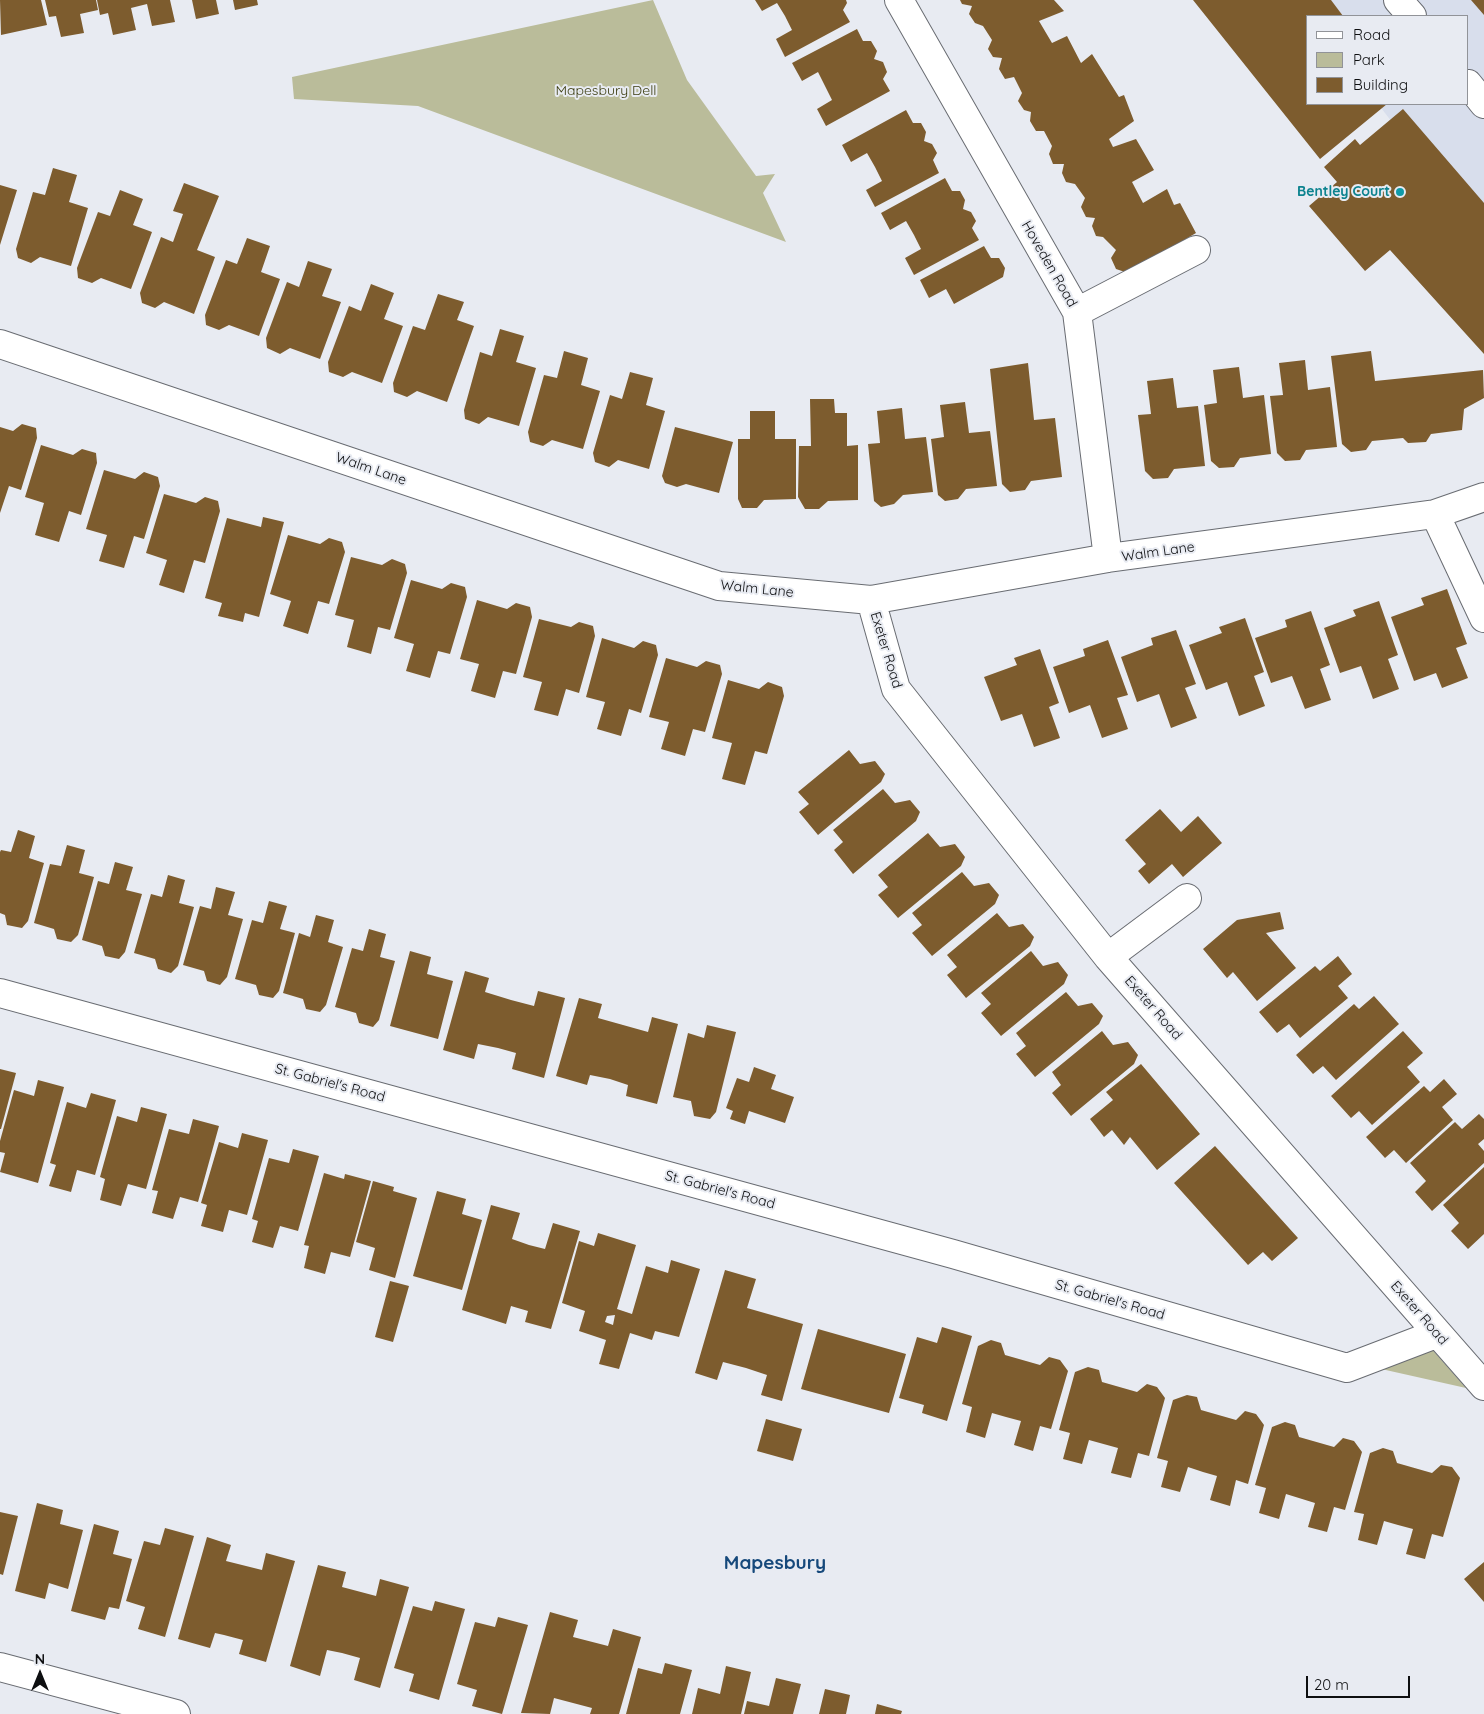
<!DOCTYPE html>
<html>
<head>
<meta charset="utf-8">
<style>
	body { margin:0 }
	#map { position:relative; width:1484px; height:1714px; overflow:hidden; background:#e8ebf2; font-family:Quicksand,sans-serif }
	canvas { display:block }
	.legend { position:absolute; left:1306px; top:15px; width:162px; height:90px; box-sizing:border-box; background:#e8ebf2; border:1px solid #919398; margin:0; padding:6px 9px; list-style:none; font-size:15px; color:#0e0f11 }
	.legend li { display:flex; align-items:center; gap:10px; height:25px }
	.legend b { width:25px; border:1px solid #919398 }
	.north { position:absolute; left:15px; top:1649px; width:50px; height:50px; -webkit-text-stroke:4px #e8ebf2; paint-order:stroke; rotate:0deg; font-size:14px; font-weight:700; line-height:20px; text-align:center; color:#0e0f11 }
	.north::after { content:''; display:block; margin:auto; width:18px; height:22px; background:#0e0f11; clip-path:polygon(50% 0,100% 100%,50% 72%,0 100%) }
	.scale { position:absolute; left:1306px; top:1676px; width:104px; height:22px; box-sizing:border-box; border:2px solid #0e0f11; border-top:0; padding-left:6px; font-size:15px; line-height:18px; white-space:nowrap; color:#0e0f11; -webkit-text-stroke:4px #e8ebf2; paint-order:stroke }
</style>
</head>
<body>
<div id="map">
<canvas width="1484" height="1714"></canvas>
<ul class="legend">
<li><b style="height:6px;background:#fff"></b>Road</li>
<li><b style="height:14px;background:#babc9a"></b>Park</li>
<li><b style="height:14px;background:#7d5c2e"></b>Building</li>
</ul>
<div class="north">N</div>
<div class="scale">20 m</div>
</div>
<script>
const c = document.querySelector('canvas').getContext('2d');
c.lineJoin = 'round';
function fillPath(path, color) {
  c.fillStyle = color;
  c.fill(path, 'evenodd');
}
function stroke(path, color, width, dash) {
  c.strokeStyle = color;
  c.lineWidth = width;
  c.lineCap = dash ? 'butt' : 'round';
  c.setLineDash(dash || []);
  c.stroke(path);
}
function label(font, color, halo, rows, align = 'center') {
  c.font = font + ' Quicksand,sans-serif';
  c.lineWidth = 4;
  c.setLineDash([]);
  c.textBaseline = 'middle';
  c.strokeStyle = halo;
  c.fillStyle = color;
  for (const [text, x, y, turn = 0] of rows) {
    c.save();
    c.translate(x, y);
    c.rotate((+turn || 0) * Math.PI / 180);
    c.textAlign = isNaN(turn) ? turn : align;
    if (halo) c.strokeText(text, 0, 0);
    c.fillText(text, 0, 0);
    c.restore();
  }
}
const built = new Path2D(`
	M1297,0H1484V241L1378,104H1468V16H1310Z`);
const green = new Path2D(`
	M653,0L687,80L756,176L775,174L763,193L786,242L418,106L294,99L292,77Z
	M1423,1339L1466,1388L1359,1364Z`);
const building = new Path2D(`
	M0,0H41L47,25L1,35Z
	M45,0H96L98,10L80,14L84,33L61,37L56,16L49,17Z
	M97,0H170L175,22L152,26L147,4L131,8L136,30L113,35L108,13L100,15Z
	M192,0H216L219,14L196,19Z
	M233,0H257L258,5L235,10Z
	M755,0H846L847,3L843,10L850,22L785,57L776,39L792,30L785,16L777,3L762,11Z
	M960,0H1054L1064,11L1039,21L1052,43L1067,36L1081,63L1092,54L1119,97L1124,95L1134,121L1109,139L1113,147L1136,139L1154,170L1132,182L1143,203L1167,189L1174,205L1180,203L1196,233L1128,273L1116,269L1111,258L1116,250L1103,237L1096,236L1092,226L1095,218L1086,217L1081,207L1085,198L1075,184L1066,182L1062,173L1064,164H1053L1049,154L1052,146L1044,131H1036L1030,121L1031,112L1024,110L1018,101L1022,93L1014,77L1005,79L999,69L1002,58L993,57L988,49L992,40L983,26L975,23L969,14L972,6L962,4Z
	M1193,0H1331L1343,16H1308V104H1387L1320,159Z
	M1471,0H1484V15Z
	M857,29L863,41H871L877,51L874,59L883,62L887,72L883,79L890,91L826,126L817,109L832,100L818,72L802,81L792,63Z
	M1403,109L1484,203V354L1390,250L1365,271L1309,206L1337,182L1324,167L1355,139L1360,145Z
	M906,110L913,123H921L926,132L924,141L932,144L937,153L933,160L939,173L875,207L866,190L882,181L875,167L867,153L851,162L842,145Z
	M53,168L77,175L69,202L88,208L71,266L40,257L31,263L18,258L16,249L33,192L45,195Z
	M945,178L952,191H960L965,200L963,209L971,212L976,221L972,228L979,240L914,275L905,258L921,249L914,235L906,221L890,230L881,213Z
	M184,183L219,196L197,250L215,257L194,314L164,302L155,308L142,303L140,293L161,237L173,242L183,214L173,211Z
	M0,185L17,190L0,245Z
	M120,190L143,199L133,225L152,232L131,289L101,278L92,283L78,278L77,268L98,212L110,216Z
	M247,238L270,246L261,272L280,279L259,336L229,325L219,330L206,325L205,315L226,260L237,264Z
	M984,246L991,258H999L1005,268L1003,277L954,304L946,289L929,298L920,280Z
	M308,261L332,269L322,296L341,302L320,359L290,348L280,354L267,348L266,338L287,282L299,287Z
	M371,284L394,293L384,319L403,326L382,383L352,372L343,377L329,372L328,362L349,306L361,311Z
	M438,294L464,302L457,320L474,326L447,402L417,391L407,397L394,392L393,383L413,326L425,330Z
	M500,329L524,336L516,362L536,368L519,426L488,417L479,424L465,419L464,410L480,352L492,356Z
	M564,351L588,358L581,385L600,391L583,449L552,440L543,446L530,442L528,432L544,375L557,378Z
	M1371,351L1375,381L1483,370L1484,398L1464,409L1462,430L1431,434L1426,442L1408,443L1403,438L1372,441L1366,450L1351,452L1342,444L1331,356Z
	M1305,360L1308,390L1330,387L1337,447L1306,450L1300,460L1285,461L1277,453L1270,396L1283,395L1279,363Z
	M1028,363L1034,420L1055,418L1062,477L1031,481L1025,490L1010,492L1002,484L990,369Z
	M1239,367L1243,398L1264,395L1271,454L1240,458L1234,467L1219,468L1211,461L1204,405L1217,403L1213,370Z
	M630,372L653,378L646,405L665,411L649,469L618,460L609,467L595,462L593,453L610,395L622,399Z
	M1173,378L1177,408L1198,406L1205,466L1174,469L1168,478L1153,479L1145,471L1138,415L1151,414L1147,381Z
	M810,399H834L835,413H847V446L858,445V500L828,501L819,509H805L798,497L799,446H811Z
	M965,402L969,433L990,431L997,486L966,489L958,499L945,501L938,495L931,439L944,437L940,405Z
	M902,408L905,439L926,437L933,492L903,495L894,504L881,507L874,501L868,444L880,443L877,411Z
	M750,411H775V439H796V499L764,500L757,508H742L738,499V439H750Z
	M22,424L36,428L37,438L21,490L9,486L0,513V427L13,431Z
	M675,427L733,442L719,493L686,484L677,487L665,483L662,476Z
	M41,445L73,455L82,449L96,453L97,463L81,515L69,511L59,542L35,535L44,503L25,497Z
	M104,470L135,479L144,472L158,477L160,486L144,539L134,536L124,568L99,561L107,535L86,529Z
	M164,494L196,503L205,497L218,501L220,511L205,563L194,560L184,593L159,585L167,560L146,553Z
	M263,517L284,522L259,617L245,613L243,622L218,616L222,603L205,598L227,518L261,527Z
	M288,535L320,544L329,538L342,542L345,552L329,604L318,601L308,634L283,626L291,601L270,594Z
	M351,557L382,565L392,559L405,564L407,573L390,630L378,627L371,654L347,647L354,620L335,615Z
	M411,580L442,589L451,583L465,587L467,597L450,654L438,651L430,678L406,671L414,644L394,638Z
	M1447,589L1467,644L1456,648L1468,678L1442,688L1436,673L1414,681L1391,617L1424,605L1421,598Z
	M477,600L507,609L516,603L530,607L532,617L516,674L503,671L495,698L471,691L479,664L460,659Z
	M1379,601L1398,655L1388,659L1399,689L1373,699L1361,666L1340,673L1324,628L1356,616L1353,610Z
	M1311,611L1330,665L1320,669L1331,700L1305,709L1292,676L1271,683L1255,638L1287,627L1285,620Z
	M1245,618L1264,672L1254,676L1265,706L1239,716L1227,682L1206,690L1189,645L1222,633L1219,627Z
	M539,619L571,627L579,622L593,626L595,636L579,693L566,689L558,716L534,710L542,682L523,677Z
	M1176,630L1196,684L1185,688L1197,718L1171,728L1159,694L1137,702L1121,657L1153,645L1151,638Z
	M602,638L634,648L643,641L656,645L658,655L641,713L629,709L621,736L597,729L605,702L586,697Z
	M1108,640L1128,695L1117,698L1128,729L1102,738L1090,705L1069,713L1053,667L1085,656L1083,649Z
	M1040,649L1059,703L1049,707L1060,738L1034,747L1022,714L1001,721L984,677L1017,665L1014,658Z
	M666,658L697,667L706,661L720,665L722,674L705,732L693,729L685,756L661,749L669,722L649,717Z
	M728,680L759,689L768,682L782,687L784,696L767,754L755,751L745,785L722,779L732,743L712,738Z
	M849,750L860,764L875,761L885,774L881,782L818,835L799,812L809,804L798,792Z
	M883,789L895,803L910,800L920,812L916,821L853,874L834,850L843,842L833,830Z
	M1160,809L1181,832L1198,816L1222,843L1183,877L1172,864L1149,884L1138,871L1146,864L1125,840Z
	M18,830L35,836L29,858L44,863L28,921L22,928L7,925L5,915L0,913V852L1,850L11,852Z
	M928,833L940,847L955,844L965,857L961,866L898,918L878,895L888,887L878,875Z
	M67,845L85,850L79,873L94,877L78,935L71,942L57,939L54,929L34,923L50,864L61,866Z
	M115,862L133,867L126,890L142,894L125,952L119,959L105,956L102,946L82,940L98,881L109,884Z
	M962,872L974,886L989,883L999,895L995,904L932,956L912,933L922,925L912,913Z
	M168,875L185,880L179,903L194,907L178,966L171,973L158,969L155,959L134,953L151,894L162,897Z
	M216,887L235,892L228,915L243,919L227,977L220,985L207,981L204,971L183,965L200,906L211,909Z
	M269,901L287,906L280,929L295,933L279,991L273,998L259,995L256,985L235,979L252,920L263,923Z
	M1280,912L1284,929L1266,933L1296,968L1257,1001L1233,972L1227,978L1203,949L1237,920Z
	M997,913L1009,927L1023,924L1034,937L1030,946L966,998L947,975L957,967L947,955Z
	M316,915L334,920L328,942L343,947L326,1005L320,1012L306,1009L303,999L283,993L299,933L310,937Z
	M369,929L386,934L380,957L395,961L379,1020L373,1027L359,1023L356,1013L335,1007L352,948L363,951Z
	M410,951L431,957L427,974L453,981L438,1039L390,1026Z
	M1031,951L1043,966L1058,962L1068,975L1064,984L1001,1036L981,1013L991,1004L981,993Z
	M1338,956L1352,974L1338,986L1348,998L1300,1038L1289,1024L1277,1033L1259,1012L1315,966L1320,971Z
	M465,971L489,978L485,992L511,1000L534,1006L538,991L565,998L544,1078L512,1069L516,1053L498,1048L478,1044L474,1059L443,1050Z
	M1066,992L1078,1006L1092,1003L1103,1016L1099,1024L1035,1077L1016,1054L1026,1046L1016,1033Z
	M1374,996L1399,1024L1336,1080L1323,1066L1313,1074L1296,1055L1354,1004L1359,1009Z
	M579,998L602,1004L598,1018L648,1032L652,1017L678,1024L657,1104L626,1096L628,1085L610,1079L590,1075L587,1085L556,1076Z
	M707,1025L736,1032L716,1112L710,1119L694,1116L691,1101L673,1097L688,1033L704,1038Z
	M1102,1031L1113,1045L1128,1042L1138,1055L1134,1064L1071,1116L1052,1093L1061,1085L1052,1072Z
	M1403,1031L1423,1053L1407,1067L1420,1082L1372,1125L1359,1111L1351,1118L1331,1096Z
	M1141,1064L1200,1134L1157,1170L1130,1137L1124,1145L1112,1130L1104,1137L1090,1119L1113,1100L1106,1092Z
	M754,1067L776,1075L771,1089L794,1097L785,1123L749,1111L745,1124L730,1119L733,1111L726,1108L737,1078L749,1082Z
	M0,1069L16,1073L1,1129H0Z
	M1444,1079L1457,1094L1442,1107L1453,1120L1406,1163L1394,1150L1385,1158L1366,1137L1424,1086L1430,1092Z
	M38,1080L64,1087L38,1183L0,1172L5,1153L0,1152V1141L14,1090L34,1096Z
	M91,1093L116,1100L95,1175L77,1170L71,1192L49,1186L56,1165L50,1163L67,1102L86,1108Z
	M141,1107L167,1114L146,1189L128,1184L121,1206L100,1200L105,1179L100,1177L117,1116L137,1122Z
	M1479,1114L1484,1119V1139L1478,1144L1484,1151V1163L1432,1211L1415,1192L1426,1181L1410,1163L1455,1122L1462,1129Z
	M193,1119L219,1126L198,1202L180,1197L173,1219L152,1213L158,1191L152,1190L169,1129L189,1134Z
	M242,1133L268,1140L247,1215L229,1210L223,1232L201,1226L207,1205L201,1203L219,1142L238,1148Z
	M1215,1146L1298,1238L1272,1261L1263,1252L1248,1265L1174,1183Z
	M293,1149L319,1156L298,1231L280,1226L273,1248L252,1242L258,1221L252,1219L269,1158L289,1163Z
	M1484,1167V1234L1468,1249L1451,1231L1459,1223L1443,1205Z
	M324,1173L344,1179L345,1174L371,1181L350,1257L331,1252L325,1274L304,1268L309,1246L304,1245Z
	M373,1181L394,1187L393,1191L417,1198L395,1278L369,1270L375,1248L356,1242Z
	M437,1191L466,1199L462,1214L482,1220L462,1290L413,1276Z
	M491,1205L520,1213L512,1239L529,1245L545,1249L553,1223L580,1231L551,1329L525,1322L528,1311L511,1306L506,1324L462,1310Z
	M598,1233L636,1245L617,1309L632,1314L646,1266L668,1273L671,1260L700,1269L679,1337L655,1331L652,1340L630,1333L619,1369L599,1364L606,1340L579,1331L585,1311L562,1303L579,1241L594,1246ZM615,1315L613,1325L605,1322L607,1316Z
	M725,1270L756,1279L747,1308L803,1324L782,1401L761,1395L767,1375L746,1368L723,1362L717,1380L695,1373Z
	M390,1281L409,1286L393,1342L375,1337Z
	M942,1327L972,1336L947,1421L922,1413L924,1405L899,1398L917,1337L937,1343Z
	M818,1329L906,1354L889,1413L801,1389Z
	M991,1340L1001,1343L1005,1355L1040,1365L1049,1357L1060,1360L1068,1371L1051,1429L1040,1426L1033,1451L1014,1445L1021,1421L1006,1417L992,1413L985,1438L966,1432L972,1407L962,1404L978,1346Z
	M1088,1367L1099,1370L1102,1382L1137,1392L1147,1384L1157,1387L1165,1398L1149,1456L1138,1453L1131,1478L1111,1473L1118,1448L1089,1440L1082,1464L1063,1459L1070,1433L1059,1430L1075,1372Z
	M1187,1395L1197,1397L1201,1410L1236,1420L1245,1411L1256,1414L1264,1425L1248,1484L1236,1480L1230,1506L1210,1500L1217,1476L1203,1472L1188,1467L1180,1492L1161,1487L1168,1461L1157,1458L1173,1400Z
	M766,1419L802,1429L793,1461L757,1451Z
	M1285,1422L1295,1425L1299,1437L1334,1447L1343,1438L1354,1441L1362,1452L1345,1510L1334,1507L1327,1532L1308,1527L1315,1503L1286,1494L1279,1519L1259,1513L1266,1488L1255,1485L1272,1427Z
	M1383,1448L1393,1451L1397,1463L1432,1473L1441,1465L1452,1467L1460,1478L1443,1537L1432,1534L1425,1559L1406,1554L1413,1529L1398,1525L1384,1521L1377,1545L1358,1540L1364,1514L1354,1512L1370,1453Z
	M37,1503L63,1510L60,1524L83,1530L68,1589L49,1583L45,1599L15,1591Z
	M0,1512L18,1516L3,1575L0,1574Z
	M94,1524L119,1531L113,1554L132,1559L119,1609L109,1607L105,1620L71,1611Z
	M165,1528L194,1536L165,1637L138,1629L145,1607L126,1601L144,1541L160,1545Z
	M207,1537L231,1545L226,1561L262,1570L266,1553L295,1561L266,1662L239,1654L243,1640L224,1635L215,1633L210,1648L178,1639Z
	M1484,1562V1602L1464,1579Z
	M318,1565L346,1572L342,1587L376,1596L380,1579L409,1587L380,1688L354,1680L360,1658L342,1653L327,1650L320,1676L290,1666Z
	M435,1601L465,1609L439,1700L409,1691L414,1674L394,1668L413,1606L432,1611Z
	M550,1612L578,1620L573,1637L608,1646L613,1629L641,1637L619,1714H590L592,1708L554,1698L550,1714L521,1713Z
	M498,1617L528,1625L502,1714L472,1706L477,1690L457,1684L475,1622L495,1627Z
	M665,1663L692,1670L680,1714H626L638,1668L662,1674Z
	M726,1666L751,1672L741,1714H692L698,1688L720,1694Z
	M776,1678L801,1684L793,1714H744L747,1701L769,1706Z
	M825,1689L850,1695L846,1714H819Z
	M877,1704L902,1711L901,1714H875Z`);
const minor = new Path2D(`
	M899,0L1077,312L1108,558
	M1077,312L1196,250
	M0,344L719,586L871,600L1108,558L1435,514L1484,497
	M1435,514L1484,618
	M871,600L896,689L1108,957L1484,1386
	M1108,957L1187,898
	M0,993L953,1254L1347,1368L1436,1334
	M0,1667L176,1714`);
const major = new Path2D(`
	M1398,0L1412,16
	M1468,84L1484,104`);
const markers = [
	[1400,192,5,"#0f9aa8"]
];
const parkNames = [
	["Mapesbury Dell",606,91]
];
const cultureNames = [
	["Bentley Court",1390,192]
];
const streetNames = [
	["Hoveden Road",1049,264,60],
	["Walm Lane",371,469,19],
	["Walm Lane",1158,552,-8],
	["Walm Lane",757,589,6],
	["Exeter Road",886,650,73],
	["Exeter Road",1153,1008,49],
	["St. Gabriel's Road",330,1083,15],
	["St. Gabriel's Road",720,1190,15],
	["St. Gabriel's Road",1110,1300,16],
	["Exeter Road",1419,1313,49]
];
const districtNames = [
	["Mapesbury",775,1563]
];
fillPath(built, '#d8deec');
fillPath(green, '#babc9a');
fillPath(building, '#7d5c2e');
stroke(minor, '#696c72', 30);
stroke(major, '#696c72', 30);
stroke(minor, '#fff', 28);
stroke(major, '#fff', 28);
for (const [x, y, r, color] of markers) {
  const dot = new Path2D();
  dot.arc(x, y, r, 0, 2 * Math.PI);
  c.fillStyle = color;
  c.fill(dot);
  stroke(dot, '#e8ebf2', 2);
}
label('14px', '#3b3c0f', '#e8ebf2', parkNames);
label('bold 14px', '#0d838f', '#e8ebf2', cultureNames, 'right');
label('14px', '#0e0f11', '#e8ebf2', streetNames);
label('bold 19px', '#16497b', '#e8ebf2', districtNames);
</script>
</body>
</html>
